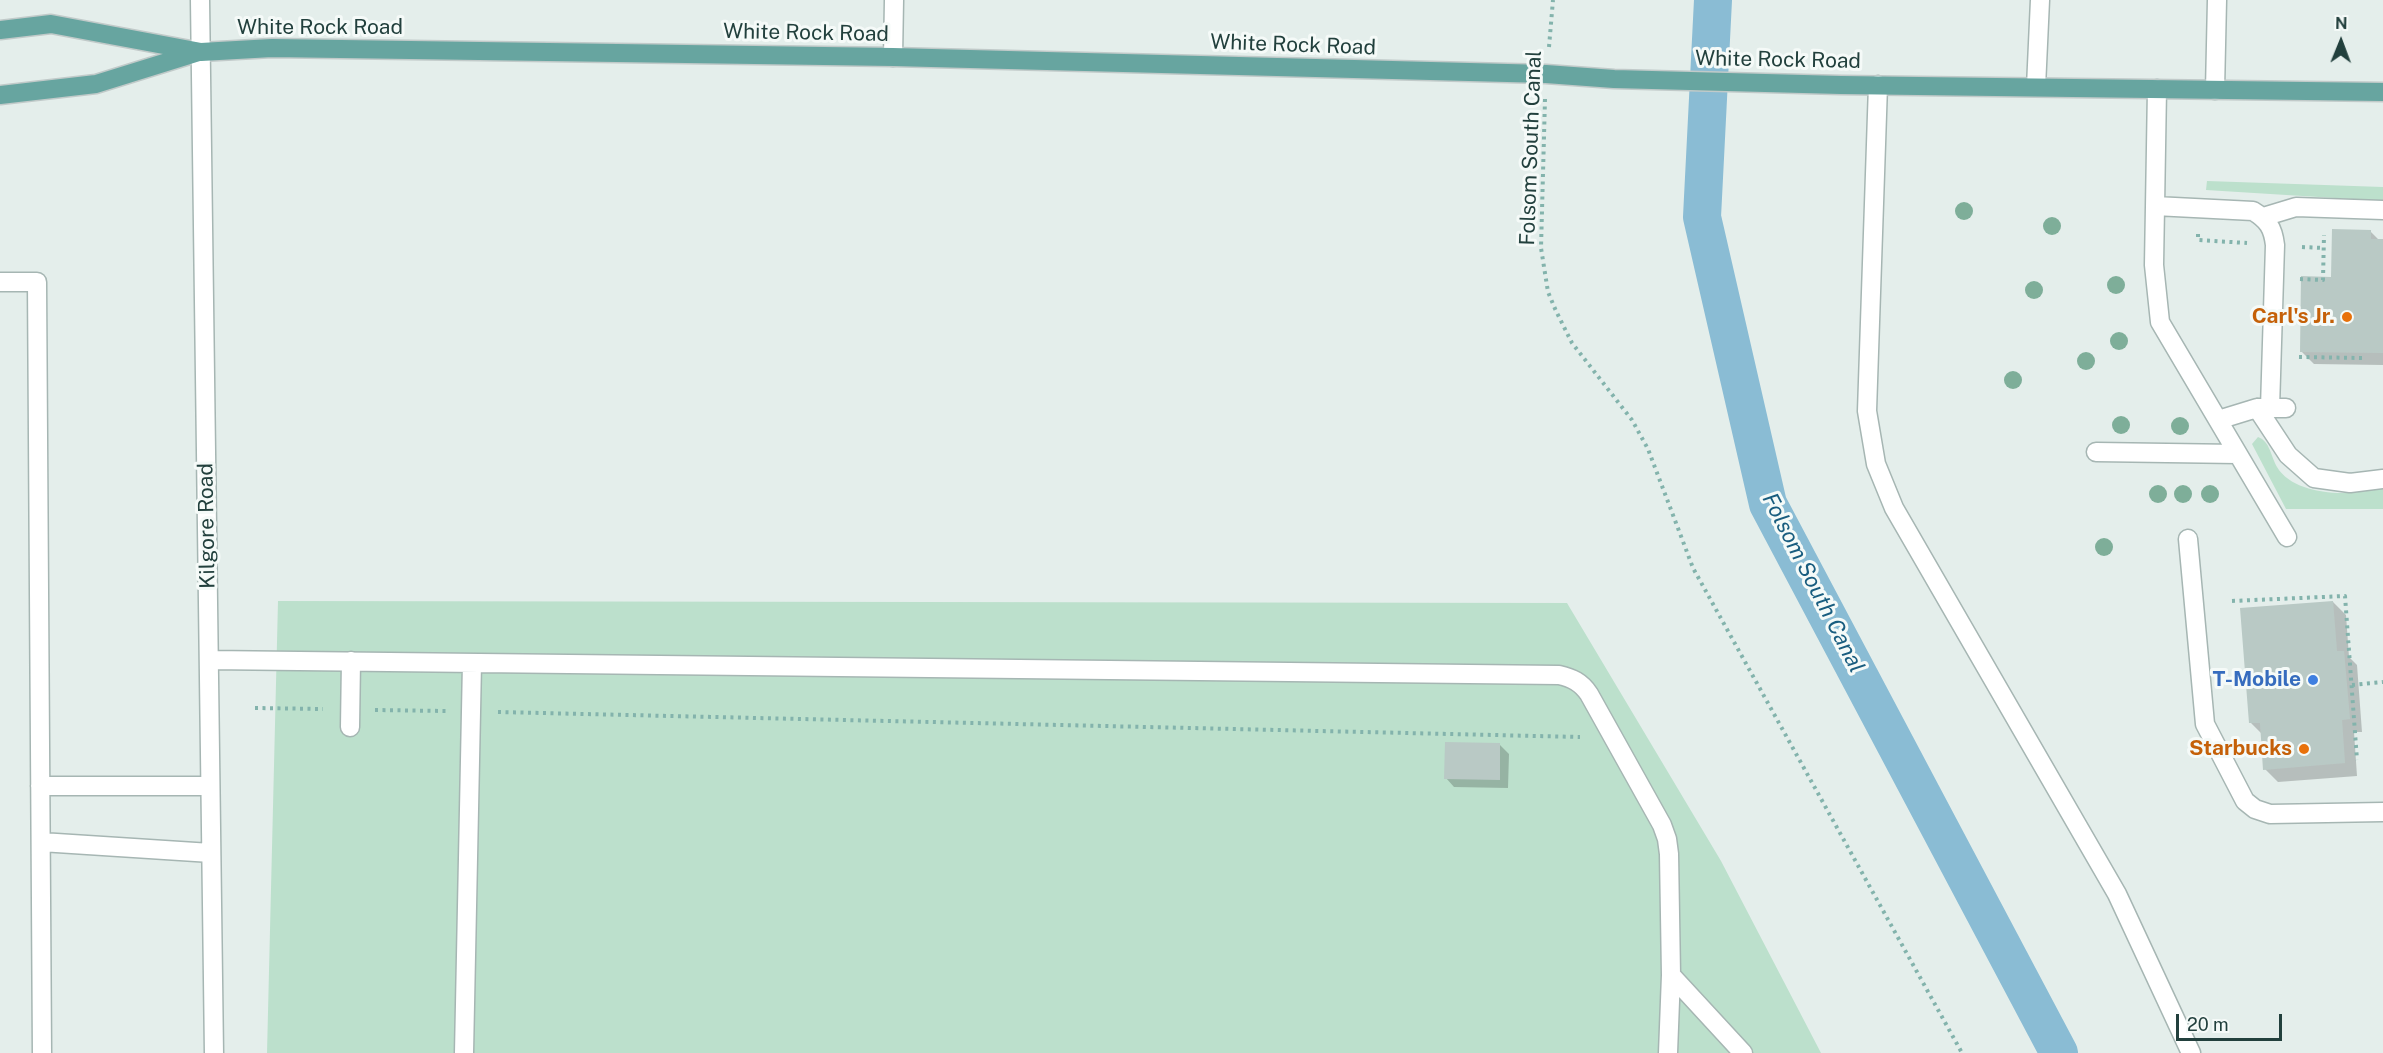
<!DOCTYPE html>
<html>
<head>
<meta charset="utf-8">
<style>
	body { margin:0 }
	#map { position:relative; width:2383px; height:1053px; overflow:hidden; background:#e4eeeb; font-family:"Public Sans",sans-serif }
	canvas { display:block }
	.north { position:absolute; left:2311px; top:12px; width:60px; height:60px; -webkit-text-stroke:4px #f5faf8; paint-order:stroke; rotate:1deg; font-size:16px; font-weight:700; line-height:24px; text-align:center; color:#22403d }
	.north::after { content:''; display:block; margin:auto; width:21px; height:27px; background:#22403d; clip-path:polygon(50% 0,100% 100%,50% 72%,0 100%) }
	.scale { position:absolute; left:2176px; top:1014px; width:106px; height:27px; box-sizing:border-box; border:3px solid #22403d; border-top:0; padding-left:8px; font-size:18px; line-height:21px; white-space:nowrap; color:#22403d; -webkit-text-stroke:4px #f5faf8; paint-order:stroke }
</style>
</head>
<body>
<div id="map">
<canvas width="2383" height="1053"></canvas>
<div class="north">N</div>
<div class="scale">20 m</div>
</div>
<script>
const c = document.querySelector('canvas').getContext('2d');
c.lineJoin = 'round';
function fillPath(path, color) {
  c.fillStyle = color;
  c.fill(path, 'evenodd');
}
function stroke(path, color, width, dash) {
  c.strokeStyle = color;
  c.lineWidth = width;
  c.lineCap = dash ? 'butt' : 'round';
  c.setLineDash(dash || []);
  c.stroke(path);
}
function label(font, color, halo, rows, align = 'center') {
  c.font = font + ' "Public Sans",sans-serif';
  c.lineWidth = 6;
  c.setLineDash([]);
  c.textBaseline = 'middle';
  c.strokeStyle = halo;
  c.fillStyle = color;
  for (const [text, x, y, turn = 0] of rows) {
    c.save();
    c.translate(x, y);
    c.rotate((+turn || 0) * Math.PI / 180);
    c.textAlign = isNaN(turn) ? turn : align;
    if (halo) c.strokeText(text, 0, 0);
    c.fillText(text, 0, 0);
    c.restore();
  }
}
const green = new Path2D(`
	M2207,181L2383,187V201L2206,190Z
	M2258,437C2270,441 2271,457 2277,467C2295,497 2354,497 2383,487V509H2286L2252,444Z
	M278,601L1567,603L1721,861L1821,1053H267Z`);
const shadow = new Path2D(`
	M2370,231L2380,241H2383V365L2314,364L2301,351L2332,278Z
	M2333,602L2346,615L2349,657L2357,665L2362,732H2354L2357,776L2278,782L2265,769L2262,734L2251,723Z
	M1500,745L1509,754L1508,788L1454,787L1446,778Z`);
const canal = new Path2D(`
	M1713,0L1702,217L1768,504L2059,1053`);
const building = new Path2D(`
	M2332,229L2371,230V239H2383V353L2300,352L2301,276L2331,277Z
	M2333,601L2337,651H2344L2350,719L2342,720L2345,763L2263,770L2260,723H2249L2240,608Z
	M1445,742L1500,743V780L1444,779Z`);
const path = new Path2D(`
	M1549,47L1553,0
	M1545,99L1541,248L1548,292L1556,311L1572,343L1632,420L1648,449L1693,568L1962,1053
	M2198,234V240L2247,243
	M2302,247L2324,248
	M2300,279L2323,280L2324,235
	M2299,357L2362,358
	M2232,601L2345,596L2357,760
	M2352,685L2383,682
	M255,708L323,709
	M375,710L446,711
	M498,712L1580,737`);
const minor = new Path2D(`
	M200,0L214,1053
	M893,57L894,0
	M1878,85L1867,411L1876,464L1894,508L2117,894L2191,1053
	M2036,87L2040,0
	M2157,89L2154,265L2160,322L2287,537
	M2215,90L2217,0
	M2155,206L2253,211C2268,220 2273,228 2275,245L2270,408
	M2263,217L2296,207L2383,210
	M0,282H37L42,1053
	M2257,408L2288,455L2314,478L2350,483L2383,479
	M2218,420L2257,408H2286
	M2096,452L2238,454
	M2188,539L2205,724L2245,801L2255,809L2270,814L2383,812
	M209,660L1559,675C1572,678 1581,682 1589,694L1662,825L1667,839L1669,854L1671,975L1668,1053
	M350,727L351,661
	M40,786H210
	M41,842L211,853
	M1671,975L1743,1053
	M464,1053L472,663`);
const major = new Path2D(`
	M0,30L51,24L201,52L272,48L893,57L1546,74L1614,79L1841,85L2383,92
	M0,95L96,84L199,52`);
const trees = [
	[1964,211],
	[2052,226],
	[2116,285],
	[2034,290],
	[2119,341],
	[2086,361],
	[2013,380],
	[2121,425],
	[2180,426],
	[2158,494],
	[2183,494],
	[2210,494],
	[2104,547]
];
const markers = [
	[2347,317,6,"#e8710a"],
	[2313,680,6,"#3f7fe0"],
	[2304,749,6,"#e8710a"]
];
const streetNames = [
	["White Rock Road",320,28],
	["White Rock Road",806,33,1],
	["White Rock Road",1293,45,2],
	["White Rock Road",1778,60,1],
	["Folsom South Canal",1531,148,-88],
	["Kilgore Road",207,526,-91]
];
const foodNames = [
	["Carl's Jr.",2335,317],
	["Starbucks",2292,749]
];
const shopNames = [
	["T-Mobile",2301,680]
];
const waterNames = [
	["Folsom South Canal",1813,583,63]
];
fillPath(green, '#bce0cc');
fillPath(shadow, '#0003');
stroke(canal, '#8abcd4', 38);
fillPath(building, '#b9c9c5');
stroke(minor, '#a6b6b3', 21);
stroke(major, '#c1cac9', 21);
stroke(path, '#83b3ac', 4, [3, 4.5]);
stroke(minor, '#fff', 18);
stroke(major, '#67a5a0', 18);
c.fillStyle = '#7eae99';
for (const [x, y] of trees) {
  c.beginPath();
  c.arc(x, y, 9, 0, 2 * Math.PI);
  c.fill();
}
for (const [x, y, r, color] of markers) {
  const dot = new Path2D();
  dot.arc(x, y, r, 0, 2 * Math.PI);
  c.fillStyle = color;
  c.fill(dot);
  stroke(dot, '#f5faf8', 2);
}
label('21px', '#22403d', '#f5faf8', streetNames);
label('bold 21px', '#c56008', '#f5faf8', foodNames, 'right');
label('bold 21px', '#366cbe', '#f5faf8', shopNames, 'right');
label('italic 22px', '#195d7f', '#f5faf8', waterNames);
</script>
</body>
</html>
